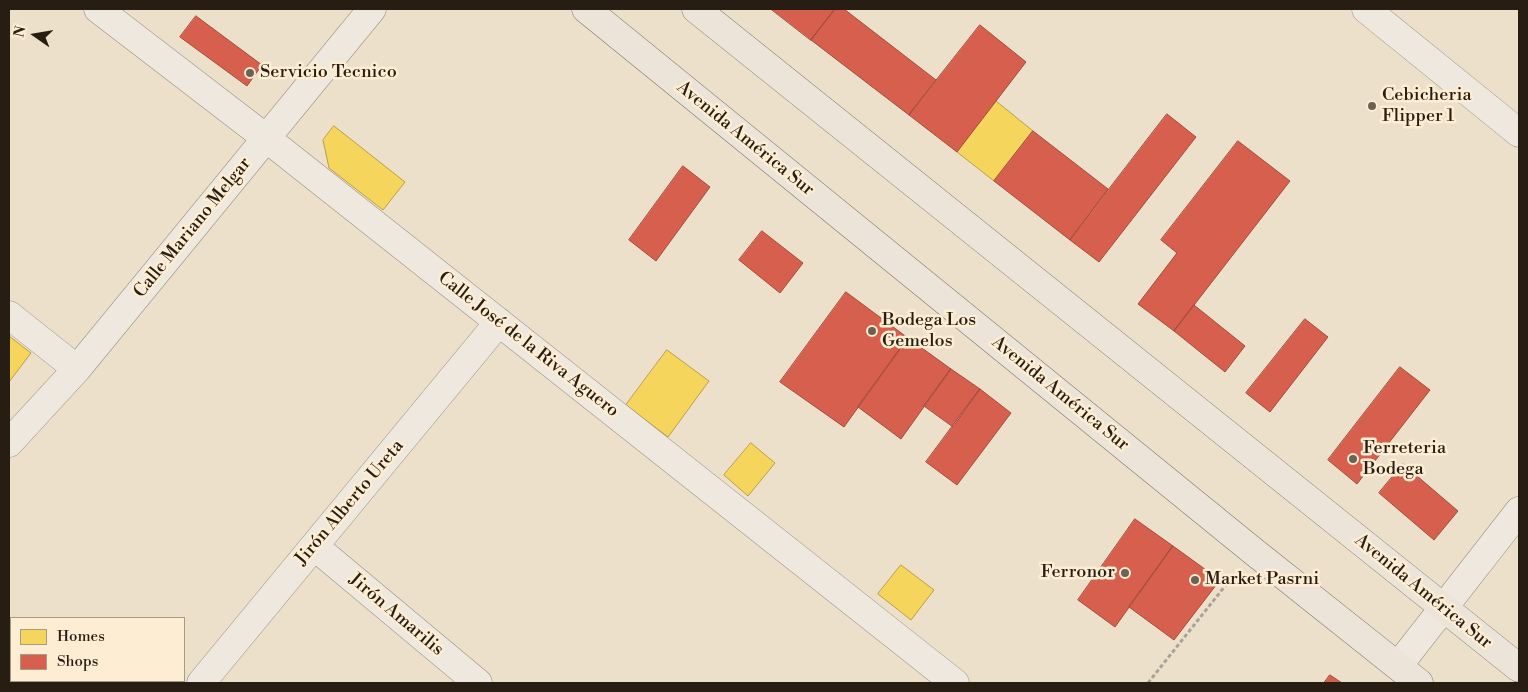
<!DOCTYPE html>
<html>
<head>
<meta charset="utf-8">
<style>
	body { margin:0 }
	#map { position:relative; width:1528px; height:692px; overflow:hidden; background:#ede0ca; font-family:"Libre Bodoni",serif }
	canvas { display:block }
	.frame { position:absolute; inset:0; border:10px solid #271d13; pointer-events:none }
	.legend { position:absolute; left:10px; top:617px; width:175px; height:65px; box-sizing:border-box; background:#fdedd3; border:1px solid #a79a86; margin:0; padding:6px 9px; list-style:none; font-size:15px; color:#271d13 }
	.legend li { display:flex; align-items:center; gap:10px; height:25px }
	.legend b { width:25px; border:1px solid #a79a86 }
	.north { position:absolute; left:10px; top:10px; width:50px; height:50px; -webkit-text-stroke:4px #fdedd3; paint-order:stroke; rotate:283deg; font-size:14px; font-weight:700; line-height:20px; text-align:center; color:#271d13 }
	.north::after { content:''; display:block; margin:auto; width:18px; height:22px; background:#271d13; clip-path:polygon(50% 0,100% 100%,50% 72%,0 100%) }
</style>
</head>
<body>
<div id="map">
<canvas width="1528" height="692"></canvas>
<div class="frame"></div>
<ul class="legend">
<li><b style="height:14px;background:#f6d55c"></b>Homes</li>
<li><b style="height:14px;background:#d6604d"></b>Shops</li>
</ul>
<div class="north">N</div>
</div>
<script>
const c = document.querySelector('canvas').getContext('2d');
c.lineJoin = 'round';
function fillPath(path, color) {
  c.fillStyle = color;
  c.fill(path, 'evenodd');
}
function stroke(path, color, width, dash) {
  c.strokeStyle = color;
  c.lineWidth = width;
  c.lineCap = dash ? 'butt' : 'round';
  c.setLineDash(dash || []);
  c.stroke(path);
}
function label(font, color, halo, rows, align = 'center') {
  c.font = font + ' "Libre Bodoni",serif';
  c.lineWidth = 5;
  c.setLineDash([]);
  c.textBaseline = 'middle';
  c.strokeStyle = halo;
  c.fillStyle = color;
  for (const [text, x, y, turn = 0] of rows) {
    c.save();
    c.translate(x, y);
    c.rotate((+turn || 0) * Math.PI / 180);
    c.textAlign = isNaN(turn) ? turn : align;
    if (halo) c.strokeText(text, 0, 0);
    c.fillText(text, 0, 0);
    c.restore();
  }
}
const homes = new Path2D(`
	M996,101L1033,131L994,181L957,152Z
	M334,126L405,182L383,210L329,168L323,140Z
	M9,336L31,353L9,382Z
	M667,350L709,381L668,437L626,405Z
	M751,443L775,463L748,496L724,475Z
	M901,565L934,590L911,620L878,594Z`);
const shops = new Path2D(`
	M771,9H835L811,40Z
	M835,9H844L936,80L909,115L811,40Z
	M196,16L262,65L247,86L180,37Z
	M980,25L1026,62L957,152L909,115Z
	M1167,114L1196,137L1099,262L1070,240Z
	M1033,131L1108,189L1070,240L994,181Z
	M1238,141L1290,181L1174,331L1138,304L1177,253L1161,240Z
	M683,166L710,187L656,261L629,240Z
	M762,231L803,263L780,293L739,260Z
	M846,292L908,338L844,427L780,382Z
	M1194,305L1245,346L1225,372L1174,331Z
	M1305,319L1328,337L1270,412L1246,393Z
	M908,338L951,369L901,439L858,407Z
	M1400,367L1430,390L1357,484L1328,460Z
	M951,369L980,389L953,427L924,406Z
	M980,389L1011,413L957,485L926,462Z
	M1403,464L1458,511L1434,540L1379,493Z
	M1135,519L1173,546L1115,627L1078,600Z
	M1173,546L1220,580L1174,640L1129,607Z
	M1330,675L1342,683H1324Z`);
const path = new Path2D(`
	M1148,683L1233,576`);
const street = new Path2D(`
	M98,9L266,138L955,683
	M1366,9L1519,133
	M9,315L77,369
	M9,443L77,369L372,9
	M314,546L478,683
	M1398,666L1519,511
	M201,683L499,322`);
const primary = new Path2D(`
	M586,9L1253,551L1419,683
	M696,9L1519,668`);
const markers = [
	[250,73,5,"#6c6153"],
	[1372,106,5,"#6c6153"],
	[872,331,5,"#6c6153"],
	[1353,459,5,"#6c6153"],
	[1125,573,5,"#6c6153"],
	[1195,580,5,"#6c6153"]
];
const poiNames = [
	["Servicio Tecnico",260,73],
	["Cebicheria",1382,96],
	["Flipper 1",1382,117],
	["Bodega Los",882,321],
	["Gemelos",882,342],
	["Ferreteria",1363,449],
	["Bodega",1363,470],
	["Ferronor",1115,573,"right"],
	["Market Pasrni",1205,580]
];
const streetNames = [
	["Avenida América Sur",745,139,39],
	["Calle Mariano Melgar",193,228,-51],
	["Calle José de la Riva Aguero",528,345,38],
	["Avenida América Sur",1060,394,39],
	["Jirón Alberto Ureta",350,503,-50],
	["Avenida América Sur",1423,592,39],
	["Jirón Amarilis",396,615,40]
];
fillPath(homes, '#f6d55c');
stroke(homes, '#b89e46', 1);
fillPath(shops, '#d6604d');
stroke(shops, '#a24c3c', 1);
stroke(street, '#988f82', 29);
stroke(primary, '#7c7569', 29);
stroke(path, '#a8a39a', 3, [4, 2.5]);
stroke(street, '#efe8de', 28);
stroke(primary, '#ece4d8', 28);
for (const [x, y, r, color] of markers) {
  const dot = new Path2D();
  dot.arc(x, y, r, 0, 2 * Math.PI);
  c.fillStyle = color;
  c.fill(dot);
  stroke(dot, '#fdedd3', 2);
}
label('18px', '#271d13', '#fdedd3', poiNames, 'left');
label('18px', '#271d13', '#fdedd3', streetNames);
</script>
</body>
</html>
